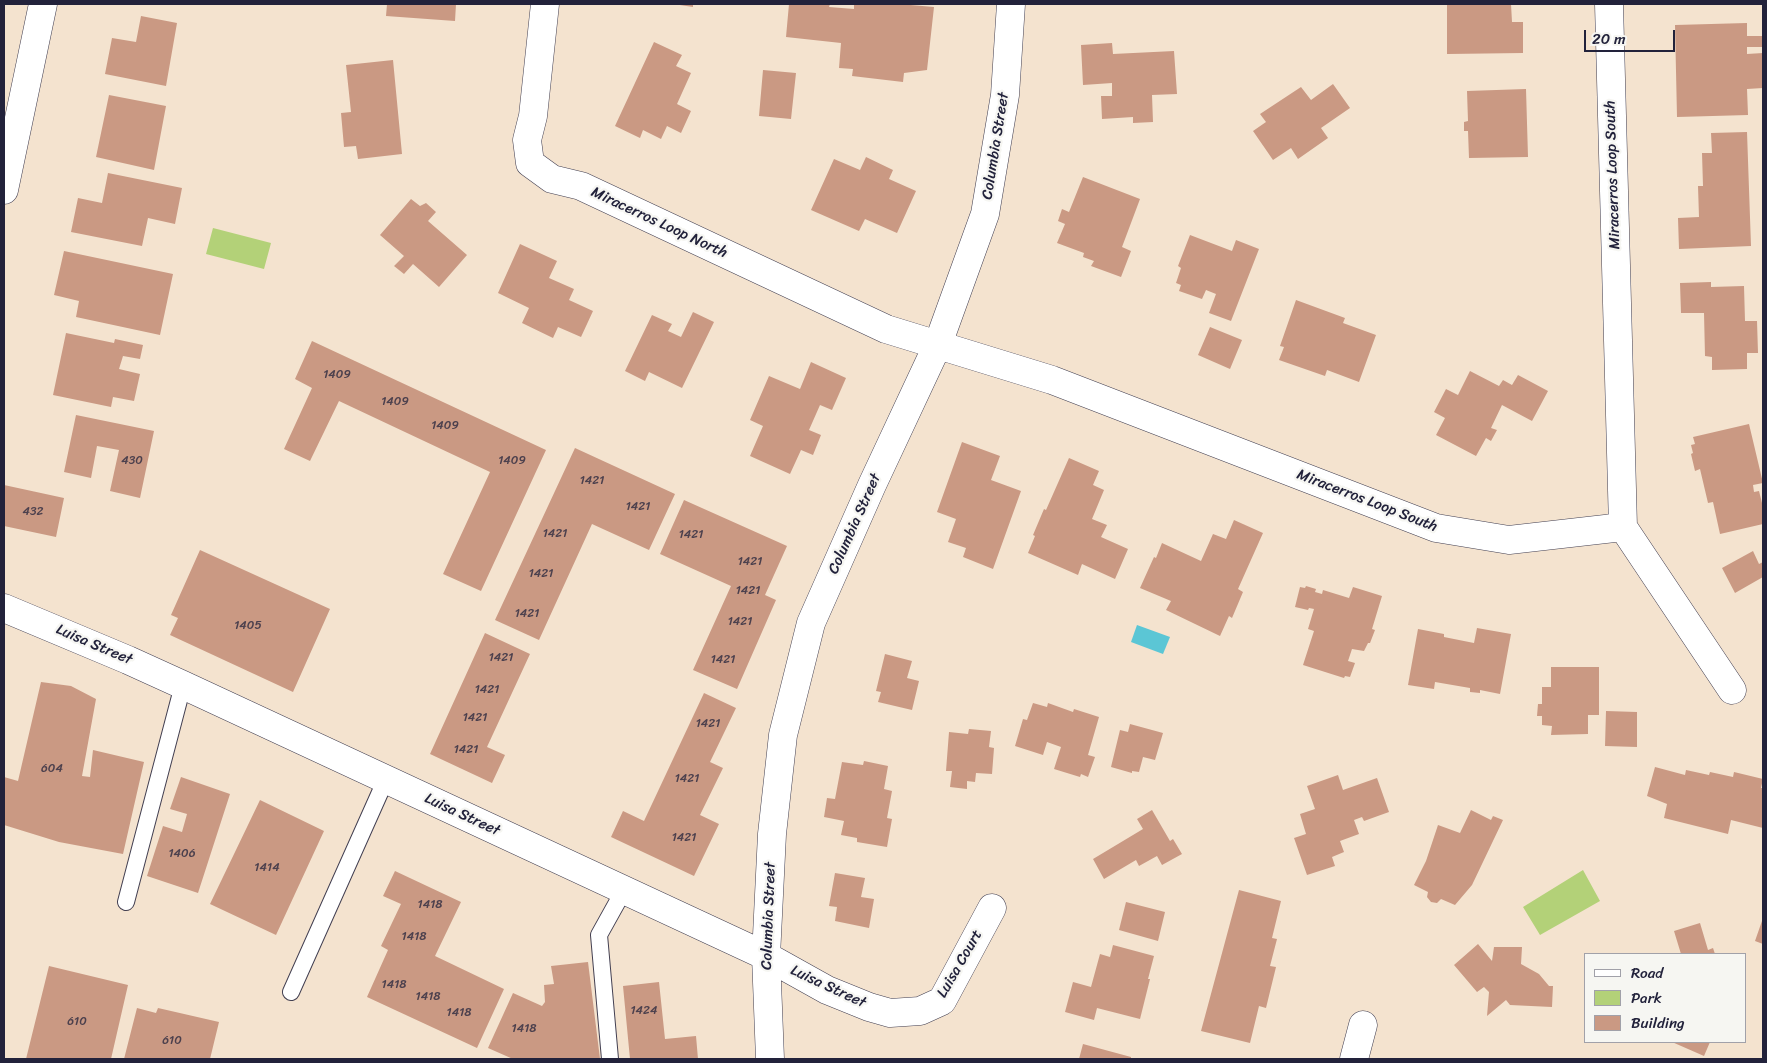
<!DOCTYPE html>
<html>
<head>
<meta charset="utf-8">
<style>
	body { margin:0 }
	#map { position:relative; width:1767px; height:1063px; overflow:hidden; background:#f4e3cf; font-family:Sriracha,sans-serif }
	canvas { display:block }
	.frame { position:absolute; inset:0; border:5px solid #22223b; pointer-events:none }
	.legend { position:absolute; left:1584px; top:953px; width:162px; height:90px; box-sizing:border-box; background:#f6f6f2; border:1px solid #a1a1a9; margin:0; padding:6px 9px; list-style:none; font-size:15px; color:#22223b }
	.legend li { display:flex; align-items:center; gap:10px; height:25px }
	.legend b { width:25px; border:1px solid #a1a1a9 }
	.scale { position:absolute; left:1584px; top:30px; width:91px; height:22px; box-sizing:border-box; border:2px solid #22223b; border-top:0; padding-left:6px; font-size:15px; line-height:18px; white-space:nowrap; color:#22223b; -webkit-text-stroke:4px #f6f6f2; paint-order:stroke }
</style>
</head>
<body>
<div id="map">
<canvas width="1767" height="1063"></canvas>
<div class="frame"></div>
<ul class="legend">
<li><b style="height:6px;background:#fff"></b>Road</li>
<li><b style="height:14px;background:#b3d178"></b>Park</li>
<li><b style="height:14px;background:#ca9983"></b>Building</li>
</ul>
<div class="scale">20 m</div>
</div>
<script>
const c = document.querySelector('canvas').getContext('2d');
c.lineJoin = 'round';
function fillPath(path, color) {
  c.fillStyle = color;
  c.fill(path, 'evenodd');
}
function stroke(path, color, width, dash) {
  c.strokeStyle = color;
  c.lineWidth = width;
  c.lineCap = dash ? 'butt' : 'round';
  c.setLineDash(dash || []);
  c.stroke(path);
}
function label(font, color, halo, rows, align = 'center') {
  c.font = font + ' Sriracha,sans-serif';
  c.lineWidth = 4.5;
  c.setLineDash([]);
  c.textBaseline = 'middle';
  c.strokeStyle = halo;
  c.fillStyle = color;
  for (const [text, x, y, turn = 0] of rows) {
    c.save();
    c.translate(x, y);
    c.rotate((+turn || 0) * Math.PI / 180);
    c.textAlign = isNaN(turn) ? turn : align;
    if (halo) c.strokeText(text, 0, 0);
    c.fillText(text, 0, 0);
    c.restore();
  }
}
const green = new Path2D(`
	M213,228L271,243L264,269L206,254Z
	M1583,870L1600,901L1540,935L1523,907Z`);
const water = new Path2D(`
	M1137,625L1170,637L1163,654L1131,642Z`);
const building = new Path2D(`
	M387,4H456L455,21L386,16Z
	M673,4H693V7Z
	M789,4H830L829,7L854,9V4H899L934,7L927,70L904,73L903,82L852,76L853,69L839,68L841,43L786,37Z
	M1447,4H1511L1512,22H1523V53L1447,54Z
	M141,16L177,23L166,86L105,74L112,38L136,42Z
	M1747,23V36H1763V47H1747V54L1763,53V88L1747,89L1748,115L1677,117L1675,25Z
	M654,42L682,55L676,66L691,73L677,104L691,111L681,133L667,126L661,139L643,130L640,138L615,126Z
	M1112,43L1113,54L1174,51L1177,94L1152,95L1153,122L1133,123V117L1102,119L1101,96H1112V83L1083,85L1081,45Z
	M393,60L402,154L358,159L356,146L344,147L341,113L351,112L346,65Z
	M763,70L796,73L791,119L759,116Z
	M1333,84L1350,108L1321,128L1328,138L1298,159L1291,148L1273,160L1253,131L1266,122L1260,114L1301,87L1311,100Z
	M1526,89L1528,157L1469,158L1468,131H1464V122L1468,121L1467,91Z
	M109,95L166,106L154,170L96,157Z
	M1747,132L1751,246L1679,249L1678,218L1699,217L1698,186H1703L1702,153H1712L1711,133Z
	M866,157L893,170L889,179L916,191L897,233L865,219L859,231L811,210L834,159L860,170Z
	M108,173L182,188L175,224L148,218L142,246L71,232L78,198L102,203Z
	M1083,177L1140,199L1122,247L1131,251L1121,277L1091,266L1094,261L1083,257L1084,253L1057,243L1065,224L1058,221L1062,209L1069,212Z
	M411,199L420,206L426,203L436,212L428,221L467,255L439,287L413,264L404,274L394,266L404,256L380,235Z
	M1190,235L1232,251L1236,240L1259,249L1231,321L1209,313L1216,294L1206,290L1202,299L1179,291L1181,285L1176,283L1181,268L1178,266Z
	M520,244L557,261L549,278L574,289L569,300L593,311L581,337L558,327L553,338L522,323L529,308L498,293Z
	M64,251L173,274L160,335L76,317L79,301L54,295Z
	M1711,282V287L1744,286L1745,321H1757L1758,353H1747V369L1712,370V357L1705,356L1704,313H1681L1680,283Z
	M1296,300L1345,318L1343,323L1376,335L1359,382L1327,370L1325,376L1279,360L1284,347L1280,346Z
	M693,312L714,322L682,388L649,372L645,381L625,371L652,315L672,324L668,331L681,337Z
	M1210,327L1242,340L1230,369L1198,355Z
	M66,333L114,343L115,339L143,345L140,359L123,356L119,369L140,374L134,401L113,397L111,407L53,395Z
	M312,341L546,450L481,591L443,574L490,472L339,401L310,461L284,449L312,388L295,379Z
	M811,362L846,378L832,410L820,405L809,430L821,435L813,455L801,450L790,474L750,456L763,426L750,420L769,376L800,389Z
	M1470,371L1499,386L1503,380L1512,385L1518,375L1548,391L1532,421L1502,405L1491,428L1497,430L1491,441L1486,438L1476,456L1436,435L1445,418L1434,412L1446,389L1458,395Z
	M76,415L154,431L140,498L110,491L119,450L97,446L91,478L64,472Z
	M1749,424L1763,483L1753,485L1754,492L1759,491L1763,507V524L1720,534L1713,502L1708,503L1700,469L1695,471L1691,454L1693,453L1691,445L1695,444L1693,437Z
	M962,442L1000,456L991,480L1021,491L993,569L963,557L966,548L948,542L956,519L937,512Z
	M575,448L675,494L649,550L592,524L539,640L495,620Z
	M1069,458L1099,471L1093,485L1104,490L1092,519L1107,525L1101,537L1128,549L1115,579L1082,564L1078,575L1028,553L1035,536L1033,535L1044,509L1046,510Z
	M4,485L64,498L56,537L4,526Z
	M684,500L787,546L765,595L776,600L737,689L693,670L731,586L660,554Z
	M1234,520L1263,533L1238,589L1243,592L1232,618L1229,616L1220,636L1166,610L1171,601L1140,588L1154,557L1156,558L1162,543L1201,561L1213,534L1226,539Z
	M200,550L330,609L293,692L170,635L178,618L171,615Z
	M1753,551L1759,564L1763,562V577L1735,593L1722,568Z
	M1306,586L1316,589L1315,592L1322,594L1323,590L1349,598L1353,587L1382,596L1372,629L1375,630L1370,643H1368L1364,651L1352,649L1348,661L1355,663L1350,677L1345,676L1344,678L1303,665L1314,631L1308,629L1314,609L1309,608L1308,610L1295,607L1300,587L1305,588Z
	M1477,628L1511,634L1500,694L1480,690V693L1470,692V688L1435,682L1434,689L1408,685L1418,629L1444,634V637L1474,643Z
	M485,633L530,654L487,747L505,755L492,783L430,754Z
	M885,654L912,661L907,678L919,681L912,710L878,702L881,692L876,691Z
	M1551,667H1599V715H1588V734L1551,735L1552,726L1542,725V716H1537L1538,704H1542V687H1551Z
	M41,682L71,686L96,699L82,776L90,777L93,750L144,762L123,854L59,842L4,825V777L18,781Z
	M704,693L736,708L710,762L723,768L700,815L719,824L694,876L611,837L623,811L644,821Z
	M1033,703L1047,707L1048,703L1073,712L1074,709L1099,717L1088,755L1095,757L1088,777L1081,774L1080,777L1054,769L1061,747L1047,742L1043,755L1015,746L1023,719L1027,720Z
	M1606,711L1637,712V747L1605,746Z
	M1130,724L1163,733L1155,760L1143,757L1139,772L1132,771V773L1111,767L1120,730L1128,732Z
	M969,729L991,731L989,747L994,748L992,774L976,773L975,782L967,781V789L950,787L952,771H946L949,732L968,734Z
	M864,761L888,766L884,789L892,791L887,818L892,819L887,847L857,842V838L841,835L844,821L824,817L827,798L835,799L842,762L863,765Z
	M1655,767L1685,775L1686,770L1709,775L1710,772L1733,777L1734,772L1763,779L1761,788H1763V828L1731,820L1728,834L1664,818L1667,804L1647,796Z
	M1338,775L1343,790L1377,778L1389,812L1364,821L1362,817L1354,820L1359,834L1340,841L1344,852L1332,857L1335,866L1307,875L1294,838L1306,834L1300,814L1315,809L1307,786Z
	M181,777L230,794L198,893L147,876L163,826L182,832L187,814L170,809Z
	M260,800L324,831L276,935L210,904Z
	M1152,810L1170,841L1173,839L1182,854L1162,865L1157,856L1139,866L1136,860L1104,879L1093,859L1143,829L1137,819Z
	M1471,810L1491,820L1493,816L1503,820L1472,885L1455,905L1441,899L1437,903L1431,902L1427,897L1428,892L1414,885L1426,861L1438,825L1460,833Z
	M395,871L461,902L435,956L504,989L477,1048L367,997L388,950L381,946L401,904L383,896Z
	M835,873L865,878L861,897L874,899L869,928L835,921L837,907L829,906Z
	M1239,890L1281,901L1272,938L1277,939L1270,966L1276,967L1266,1008L1259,1006L1250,1043L1201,1031Z
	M1126,902L1165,912L1158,941L1119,930Z
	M1763,918V944L1755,941Z
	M1700,923L1708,950L1713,948L1715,954H1681L1674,931Z
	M1478,944L1492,961L1494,947H1522L1521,964L1539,974L1549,986H1553L1552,1007L1510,1005L1506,1000L1487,1016L1489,992L1484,987L1477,992L1454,965Z
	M1113,945L1154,956L1148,979H1150L1140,1019L1097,1008L1094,1020L1065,1012L1073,982L1091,987L1100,954L1110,957Z
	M588,962L600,1059H513L488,1048L513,993L542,1006L545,1002L544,985L554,984L551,966Z
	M49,966L128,985L111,1059H26Z
	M659,982L665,1039L696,1036L698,1059H630L623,986Z
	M137,1008L156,1013L158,1008L219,1022L210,1059H124Z
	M1672,1042H1710L1704,1056Z
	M1083,1044L1131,1057V1059H1079Z`);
const service = new Path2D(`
	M126,902L183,685
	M291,992L386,779
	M610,1059L599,935L624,890`);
const minor = new Path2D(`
	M545,4L533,116L527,140L530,163L552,179L581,186L886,329L1052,380L1436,528L1509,540L1623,527
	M1609,4L1623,527
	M1623,527L1732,690
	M4,608L128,660L183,685L766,956L827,990L869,1007L890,1013L920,1011L942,1001L992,908
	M770,1059L766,956L772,834L783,735L811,623L872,485L938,344L985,214L1005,95L1011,4
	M1354,1059L1363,1025`);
const tertiary = new Path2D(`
	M4,190L43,4`);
const numberNames = [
	["1409",337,375],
	["1409",395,402],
	["1409",445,426],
	["430",132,461],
	["1409",512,461],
	["1421",592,481],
	["1421",638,507],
	["432",33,512],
	["1421",555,534],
	["1421",691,535],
	["1421",750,562],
	["1421",541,574],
	["1421",748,591],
	["1421",527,614],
	["1421",740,622],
	["1405",248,626],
	["1421",501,658],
	["1421",723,660],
	["1421",487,690],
	["1421",475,718],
	["1421",708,724],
	["1421",466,750],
	["604",52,769],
	["1421",687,779],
	["1421",684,838],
	["1406",182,854],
	["1414",267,868],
	["1418",430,905],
	["1418",414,937],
	["1418",394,985],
	["1418",428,997],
	["1424",644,1011],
	["1418",459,1013],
	["610",77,1022],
	["1418",524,1029],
	["610",172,1041]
];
const streetNames = [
	["Columbia Street",996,146,-81],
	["Miracerros Loop South",1613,175,-92],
	["Miracerros Loop North",659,223,25],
	["Miracerros Loop South",1367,501,21],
	["Columbia Street",855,524,-66],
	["Luisa Street",94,645,23],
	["Luisa Street",462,815,25],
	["Columbia Street",769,916,-88],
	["Luisa Court",960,964,-60],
	["Luisa Street",828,987,25]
];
fillPath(green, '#b3d178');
fillPath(water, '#5bc6d5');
fillPath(building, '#ca9983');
stroke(service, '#423f51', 18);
stroke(minor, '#423f51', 29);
stroke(tertiary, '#423f51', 29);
stroke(service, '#fff', 16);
stroke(minor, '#fff', 28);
stroke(tertiary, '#fff', 28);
label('12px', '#4c404d', null, numberNames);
label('15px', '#22223b', '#f6f6f2', streetNames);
</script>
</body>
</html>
